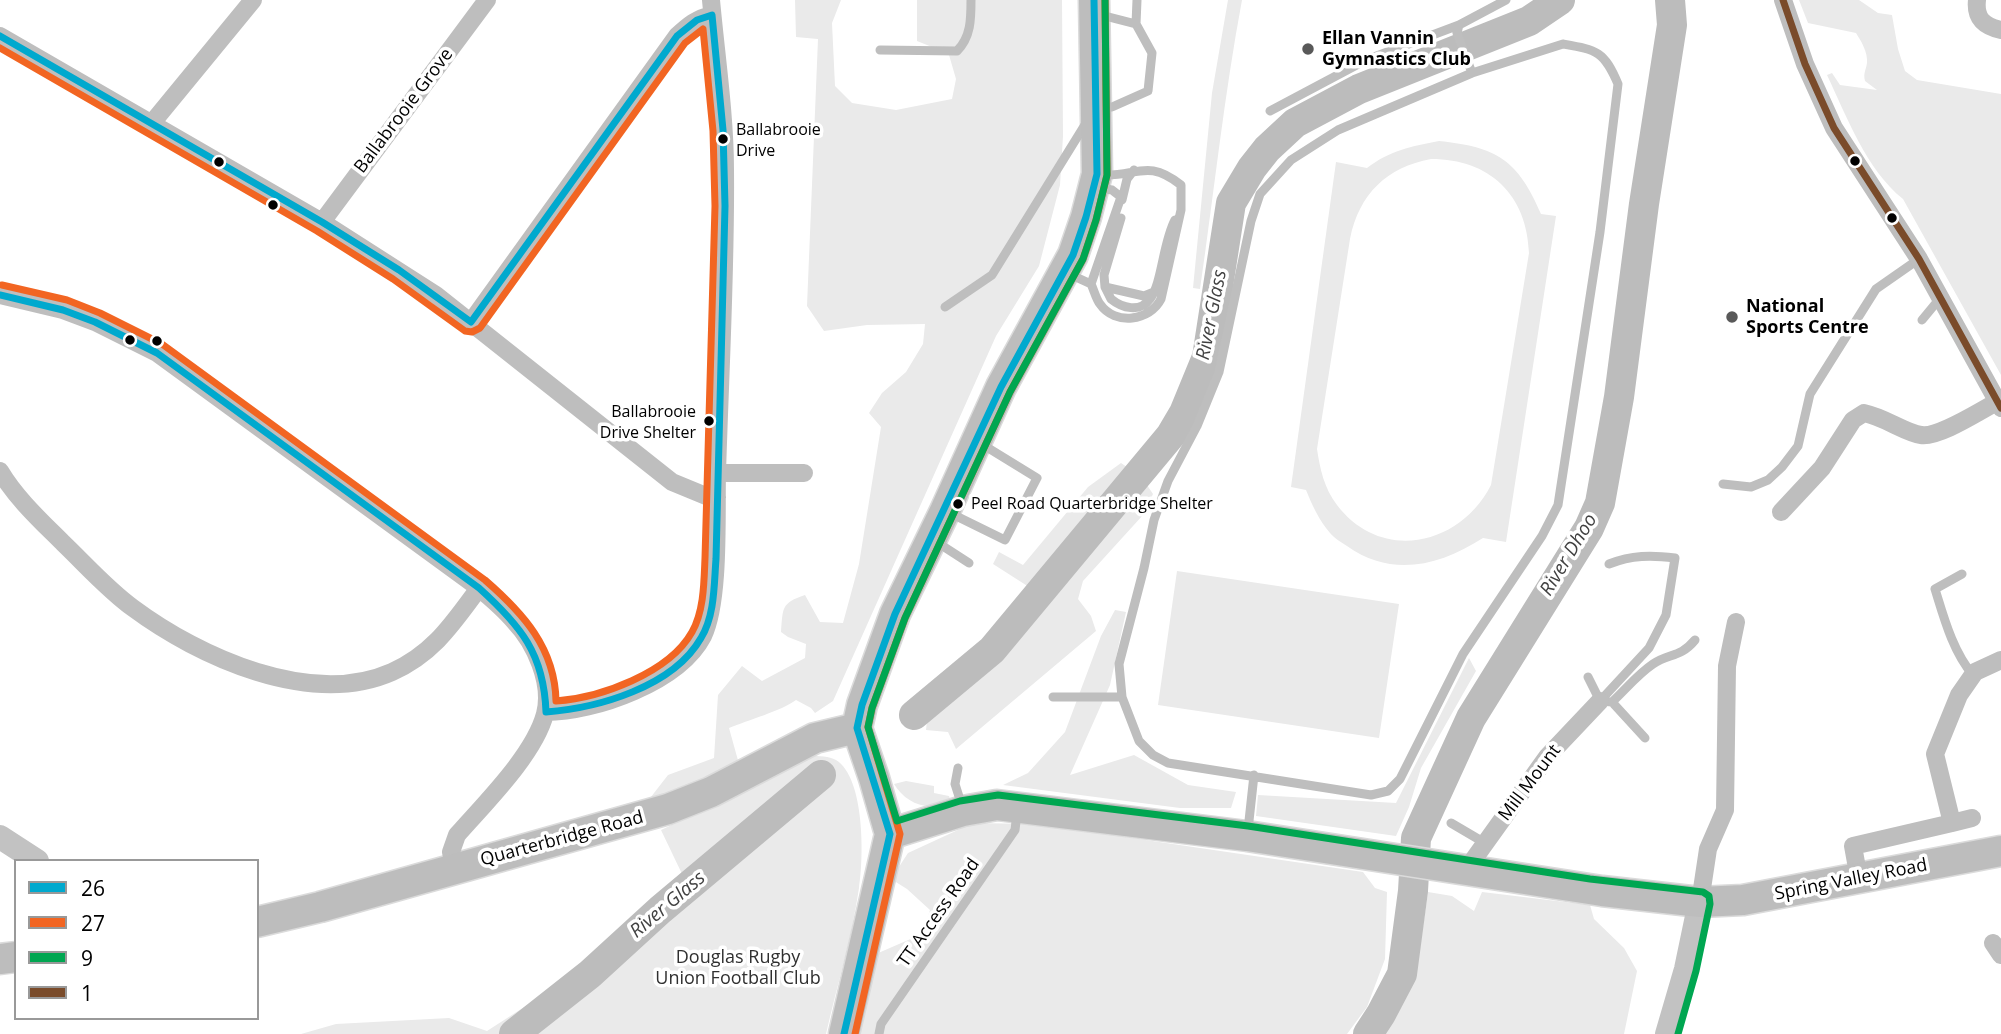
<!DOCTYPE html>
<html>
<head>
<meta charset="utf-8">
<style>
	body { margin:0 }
	#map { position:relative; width:2001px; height:1034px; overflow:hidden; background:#fff; font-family:"Open Sans",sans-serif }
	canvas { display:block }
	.legend { position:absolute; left:14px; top:859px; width:245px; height:161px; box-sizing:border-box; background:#fff; border:2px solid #999; margin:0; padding:9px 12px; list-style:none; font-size:21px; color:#000 }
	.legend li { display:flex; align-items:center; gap:14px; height:35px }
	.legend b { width:35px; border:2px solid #999 }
</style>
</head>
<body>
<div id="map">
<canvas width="2001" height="1034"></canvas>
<ul class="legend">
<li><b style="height:9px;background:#00a9ce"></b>26</li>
<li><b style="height:9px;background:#f26522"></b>27</li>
<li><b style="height:9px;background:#00a651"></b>9</li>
<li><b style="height:9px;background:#7a4b2a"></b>1</li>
</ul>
</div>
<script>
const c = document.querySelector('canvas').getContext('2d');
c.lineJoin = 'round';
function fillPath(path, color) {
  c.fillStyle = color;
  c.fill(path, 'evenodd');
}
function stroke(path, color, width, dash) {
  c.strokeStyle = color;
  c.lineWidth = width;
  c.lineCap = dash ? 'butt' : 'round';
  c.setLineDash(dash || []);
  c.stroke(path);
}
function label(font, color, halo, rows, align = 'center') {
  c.font = font + ' "Open Sans",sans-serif';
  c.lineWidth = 7;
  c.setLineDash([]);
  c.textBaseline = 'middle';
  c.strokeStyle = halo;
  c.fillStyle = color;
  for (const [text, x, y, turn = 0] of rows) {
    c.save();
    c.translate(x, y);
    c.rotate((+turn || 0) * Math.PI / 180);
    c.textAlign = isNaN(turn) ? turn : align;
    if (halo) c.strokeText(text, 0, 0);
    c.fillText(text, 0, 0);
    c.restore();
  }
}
const green = new Path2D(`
	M795,0H841L832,23L835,86L852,103L896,110L952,99L956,79L947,48L932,47L917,41V0H1062L1063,136L1060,185L1039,266L996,336L833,701L815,713L811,708L796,700C781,711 748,720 729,728L739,764L729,771L647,802L668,775L714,758L718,695L742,666L762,681L805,658L806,644L788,637L781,632C783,608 781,603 805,595L820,622L843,623L859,564L881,427L869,413L882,393L906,372L923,344L925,324L867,325L824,331L807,306L818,39L796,37Z
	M1228,0H1242C1224,96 1214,193 1200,289L1193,288L1212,93Z
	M1799,0H1859L1878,13L1892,15L1898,49L1905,71L1917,80L2001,94V375L1903,199C1866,169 1847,117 1827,75L1832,73L1840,85L1877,90L1865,81C1863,73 1866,70 1867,63C1868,52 1861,41 1856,33L1808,23Z
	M1439,141C1497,147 1518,160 1541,214L1556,216L1506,542L1483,538C1439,566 1392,578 1347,546C1341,542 1334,538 1330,533C1319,520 1312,505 1306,490L1291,487L1336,162L1367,168C1389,151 1412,146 1439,141ZM1431,159C1490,159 1527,195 1529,253L1491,485C1460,546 1381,563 1337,505C1324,488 1320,469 1317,449L1350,239C1359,194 1387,167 1431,159Z
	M1121,463L1130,469L1029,587L993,564L999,552L1023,565L1088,487Z
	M1147,485L1153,494L1143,515L1083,581L1078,599L1091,616L1096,631L956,749L948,732L926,730L928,712L1001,653Z
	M1177,571L1399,604L1379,738L1158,705Z
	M1115,610L1126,612L1110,685L1070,775L1134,755L1188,785L1236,792L1231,808H1180L1003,785L1028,773L1065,732L1101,636Z
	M1469,658L1476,671L1421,768L1409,807L1396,836L1256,816L1258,795L1396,803Z
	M810,756C819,756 829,756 836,760C865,778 864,858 859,888C852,937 837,986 826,1034H301L336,1024L449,1018L487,1031L667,915L683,876L661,830L766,780L799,760Z
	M906,781L934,786V793L949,796L950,799C931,814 906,804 894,784Z
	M973,823L1037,824L1363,872L1375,888L1387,892L1385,959L1367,1007L1347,1034H859L876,954L922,934L930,910L907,889L891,879L908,853Z
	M1428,892L1452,896L1474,911L1482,892L1590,905L1594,919L1624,948L1637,971L1624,1034H1376L1399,1000L1420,948Z`);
const river = new Path2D(`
	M914,715L992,650L1171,435L1184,413L1207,357L1231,203L1252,168L1267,149L1295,123L1359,89L1529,21L1560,0
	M514,1034L590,974L660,910L821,775
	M1368,1034L1381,1014L1402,974L1413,891L1416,838L1471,718L1589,528L1600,503L1619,397L1644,204L1672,25L1670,0`);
const service = new Path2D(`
	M1101,15L1136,24L1137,0
	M1459,25L1457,33L1472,73
	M1563,44C1597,50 1604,51 1618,84L1600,232L1558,505L1542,536L1463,654L1400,779L1388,791L1371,795L1168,763L1153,755L1139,741L1122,697L1119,664L1144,568L1154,520L1168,481L1197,426L1219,372L1251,221L1260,194L1291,160L1338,130L1472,73Z
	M880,50L957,51C971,37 971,19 971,0
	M1101,107H1112L1148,91L1152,53L1136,24
	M1270,111L1366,60L1459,25L1506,0
	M1100,188L1112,190L1121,197L1091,284C1094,290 1096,299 1100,304C1115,326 1150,321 1161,299L1181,210V185C1147,158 1137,177 1102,175
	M1122,200L1127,179L1134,170
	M1121,218L1104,275L1105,287L1111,299C1122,308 1140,313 1150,299C1162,284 1163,242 1175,220
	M1067,273L1091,284
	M1105,287L1144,296L1154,292
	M945,307L992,275L1086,123
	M1922,320L1941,297
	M1723,484L1751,487L1768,480L1782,467L1798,446L1810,394L1876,289L1919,259
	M950,513L1005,540L1037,478L980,443
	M935,541L969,563
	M1962,574L1935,589C1944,618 1953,652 1973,675
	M1588,677L1600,701
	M1053,697H1122
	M1600,701L1649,648L1666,615L1675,558C1651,555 1632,555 1609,564
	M1600,701L1612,702C1625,690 1638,674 1653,664C1669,653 1680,658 1695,640
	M1612,702L1645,738
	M958,768L955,784L962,806
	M1451,823L1485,843
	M1248,830L1254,775
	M879,1034L881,1024L1015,830L1017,813`);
const minor = new Path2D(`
	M1783,0L1805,64L1834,128L1919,259L2001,408
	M1977,0C1975,18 1983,26 2001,30
	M0,36L322,222L436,295L672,482L706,496L717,497
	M152,123L253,0
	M322,222L487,0
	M0,295L63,310L95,322L157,353L479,588C491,598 504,609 514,621C535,643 553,683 545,714C534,755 485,803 457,835L451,852L455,868
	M471,322L677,36C688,26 697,18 712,15
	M0,471C16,498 41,521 63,543C86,565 108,590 133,608C199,657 311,708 392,672C434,653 453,623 479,588
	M717,473H804
	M1781,512L1822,468L1853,420L1864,413C1884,417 1906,433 1921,435C1939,438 1981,410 1997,402
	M546,712C595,712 679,682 703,636C720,601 716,514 717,473C720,372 726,270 725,170C725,115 716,55 711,0
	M1952,823L1972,818
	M1466,870L1547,757L1600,701
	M1859,879L1853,846L1952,823L1935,754L1959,695L1975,672L2001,660
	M1700,902L1708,849L1725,810L1727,666L1736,622
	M1993,943L2001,955`);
const secondary = new Path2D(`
	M0,837L37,861
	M1667,1034L1686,969L1700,902`);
const trunk = new Path2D(`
	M890,834L963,811L997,805L1247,836L1602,891L1700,902L1743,900L2001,851
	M257,922L320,907L668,809L711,792L815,738L857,728
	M0,959L16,957
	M844,1034L890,834L874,778L857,728L862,705L895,614L945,511L1001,387L1073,255L1086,217L1097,174L1094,0`);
const bus1 = new Path2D(`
	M0,36L322,222L399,270L471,322L677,36L697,20L712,15L723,130L725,206L716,559C714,584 715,615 701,638C673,687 598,708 546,712C544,654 521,626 479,588L157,353L95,322L63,310L0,295
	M844,1034L890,834L857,728L862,705L895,614L1001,387L1073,255L1086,217L1097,174L1094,0`);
const bus2 = new Path2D(`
	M0,48L317,231L393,279L465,331L472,332L480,328L685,43L703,29L713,131L715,206L705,558C704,582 704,611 692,632C669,673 600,698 556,701C555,648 523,613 485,580L162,344L100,313L67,300L2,285
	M855,1034L900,834L868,727L872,708L905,618L1010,392L1083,259L1096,220L1107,175L1105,0`);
const bus3 = new Path2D(`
	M1105,0L1107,175L1096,220L1083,259L1010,392L905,618L872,708L868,727L897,821L960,801L998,795L1248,826L1590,879L1703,892L1709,896L1710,904L1696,971L1678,1034`);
const bus4 = new Path2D(`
	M1783,0L1805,64L1834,128L1919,259L2001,408`);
const markers = [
	[1308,49,7,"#595959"],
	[723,139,6,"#000"],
	[1855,161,6,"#000"],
	[219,162,6,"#000"],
	[273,205,6,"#000"],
	[1892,218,6,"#000"],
	[1732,317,7,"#595959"],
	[130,340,6,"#000"],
	[157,341,6,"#000"],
	[709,421,6,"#000"],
	[958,504,6,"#000"]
];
const busNames = [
	["Ballabrooie",736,130],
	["Drive",736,151],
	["Ballabrooie",696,412,"right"],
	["Drive Shelter",696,433,"right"],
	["Peel Road Quarterbridge Shelter",971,504]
];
const poiNames = [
	["Ellan Vannin",1322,39],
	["Gymnastics Club",1322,60],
	["National",1746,307],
	["Sports Centre",1746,328]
];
const streetNames = [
	["Ballabrooie Grove",404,111,-53],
	["Mill Mount",1530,783,-53],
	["Quarterbridge Road",562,839,-15],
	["Spring Valley Road",1851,880,-11],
	["TT Access Road",939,913,-55]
];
const parkNames = [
	["Douglas Rugby",738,958],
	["Union Football Club",738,979]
];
const waterNames = [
	["River Glass",1212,315,-79],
	["River Dhoo",1569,555,-59],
	["River Glass",668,905,-40]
];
fillPath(green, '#eaeaea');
stroke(river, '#bcbcbc', 30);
stroke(trunk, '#dbdbdb', 33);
stroke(service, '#bebebe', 9);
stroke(minor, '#bebebe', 18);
stroke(secondary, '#c2c2c2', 24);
stroke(trunk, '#bdbdbd', 30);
stroke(bus1, '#00a9ce', 7);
stroke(bus2, '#f26522', 7);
stroke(bus3, '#00a651', 7);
stroke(bus4, '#7a4b2a', 7);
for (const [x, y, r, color] of markers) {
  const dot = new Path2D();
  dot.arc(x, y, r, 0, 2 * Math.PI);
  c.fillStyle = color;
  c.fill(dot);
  stroke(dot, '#fff', 2.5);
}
label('16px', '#000', '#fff', busNames, 'left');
label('bold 18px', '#000', '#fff', poiNames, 'left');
label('18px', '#000', '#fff', streetNames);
label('18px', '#303030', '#fff', parkNames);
label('italic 19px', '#414141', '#fff', waterNames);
</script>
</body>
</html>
